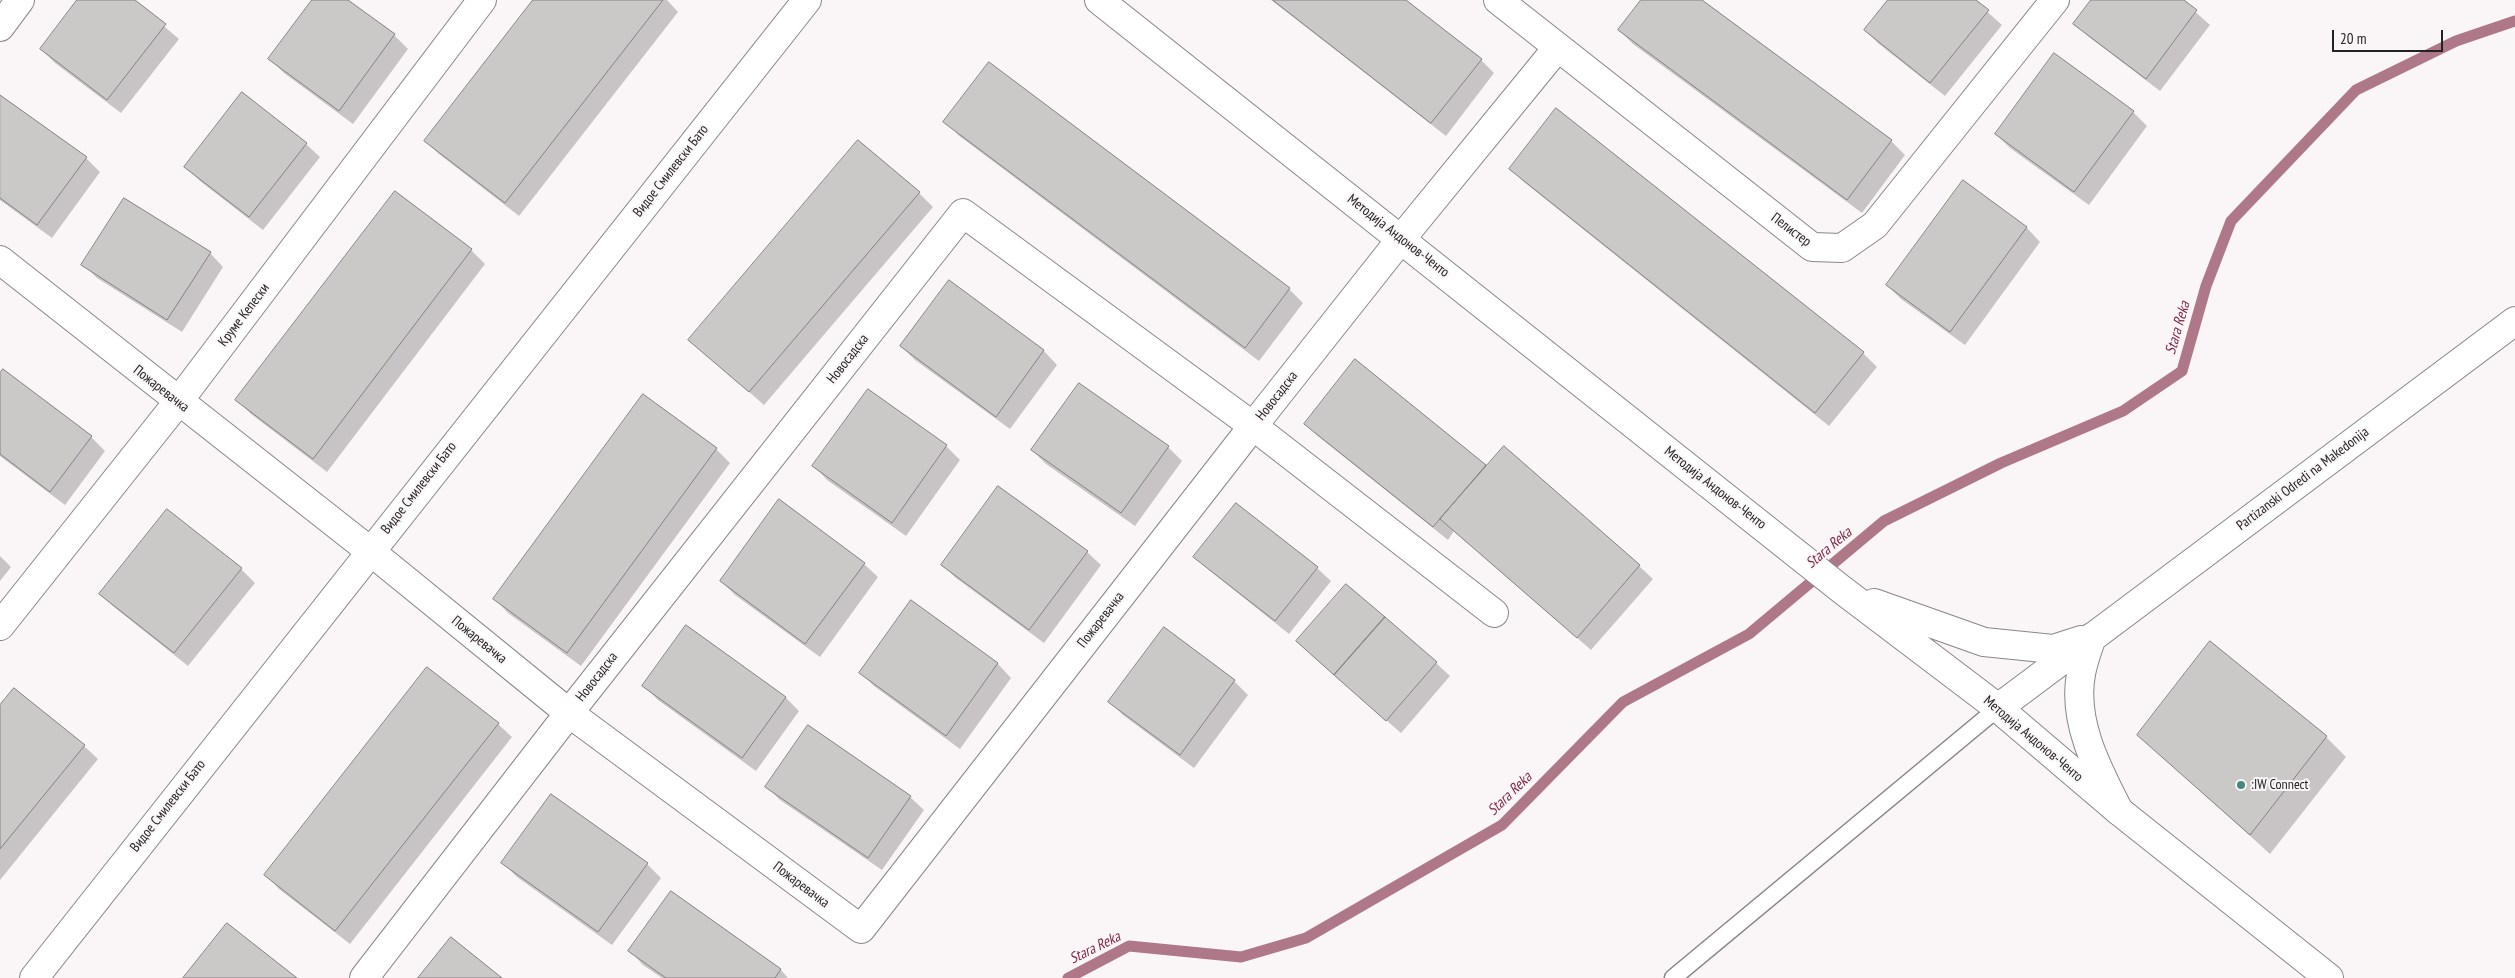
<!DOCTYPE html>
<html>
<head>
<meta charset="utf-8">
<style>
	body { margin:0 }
	#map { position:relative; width:2515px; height:978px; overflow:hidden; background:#faf6f7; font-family:"PT Sans Narrow",sans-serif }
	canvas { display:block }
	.scale { position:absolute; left:2332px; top:30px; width:111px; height:22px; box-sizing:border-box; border:2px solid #242323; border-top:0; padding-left:6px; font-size:15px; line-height:18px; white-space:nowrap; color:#242323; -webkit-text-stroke:4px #faf6f7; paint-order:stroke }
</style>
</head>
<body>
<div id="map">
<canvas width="2515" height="978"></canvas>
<div class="scale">20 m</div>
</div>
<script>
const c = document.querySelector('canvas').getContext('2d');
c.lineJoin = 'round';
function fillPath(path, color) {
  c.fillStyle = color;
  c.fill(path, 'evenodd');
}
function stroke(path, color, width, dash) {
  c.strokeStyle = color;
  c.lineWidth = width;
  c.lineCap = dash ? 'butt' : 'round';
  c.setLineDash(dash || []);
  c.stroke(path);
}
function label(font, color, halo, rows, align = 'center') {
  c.font = font + ' "PT Sans Narrow",sans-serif';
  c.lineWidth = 4;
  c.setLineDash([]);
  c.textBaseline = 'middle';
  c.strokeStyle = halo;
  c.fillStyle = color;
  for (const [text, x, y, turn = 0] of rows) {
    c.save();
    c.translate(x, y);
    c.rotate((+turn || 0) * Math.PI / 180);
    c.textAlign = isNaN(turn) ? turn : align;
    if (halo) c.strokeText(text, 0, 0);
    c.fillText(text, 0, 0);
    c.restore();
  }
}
const shadow = new Path2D(`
	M79,0H133L179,39L121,113L55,63L41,49Z
	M314,0H346L394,35L408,49L353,124L284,73L270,59Z
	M534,0H667L678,12L519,216L439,154L425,141Z
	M1271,0H1404L1481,60L1494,73L1446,136Z
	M1642,0H1700L1891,141L1905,155L1862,213L1633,44L1619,30Z
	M1889,0H1974L2002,25L1945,96L1879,44L1865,30Z
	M2093,0H2182L2210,25L2160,91L2089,37L2075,24Z
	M989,63L1289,289L1303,303L1259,361L958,135L945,121Z
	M0,97L86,158L100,172L52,238L0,200Z
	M2133,112L2147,126L2089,205L2010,148L1996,134Z
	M306,144L320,157L263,230L200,181L186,167Z
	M1510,168L1863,353L1877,367L1829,426L1524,182Z
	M1964,182L2027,228L2040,242L1965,345L1901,299L1887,285Z
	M919,193L933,207L764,405L690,340Z
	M471,250L485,264L327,472L251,414L237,400Z
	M210,253L223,267L182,332L97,278L83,264Z
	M949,282L1044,351L1057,365L1010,429L915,360L901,346Z
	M1355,361L1486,467L1639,566L1653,579L1591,650L1454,531L1448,540L1319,437L1305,423Z
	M0,375L91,437L105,451L65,505L0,456Z
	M946,446L960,460L906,536L827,480L814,466Z
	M1168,447L1182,461L1135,526L1046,464L1032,450Z
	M716,449L730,463L581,666L508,613L495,599Z
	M1087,552L1101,565L1044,643L956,578L942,565Z
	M0,556L11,567L0,581Z
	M1195,557L1317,568L1331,581L1289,634L1209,570Z
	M864,564L878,577L820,657L735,595L721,581Z
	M241,569L255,583L188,666L114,607L100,594Z
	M911,602L998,664L1011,678L960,749L874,686L860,672Z
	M687,626L786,698L799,711L756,771L658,700L644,686Z
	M1164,629L1234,681L1248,695L1194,768L1123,715L1110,702Z
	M2210,643L2326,737L2346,757L2270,854L2139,735Z
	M1311,655L1436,663L1450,676L1401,733Z
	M0,707L84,746L98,759L0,880Z
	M498,724L512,737L350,944L279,889L266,875Z
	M767,787L910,797L924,810L882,870L780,800Z
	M503,863L647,864L661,878L612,945L517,877Z
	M671,892L781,970L788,978H662L643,965L630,951Z`);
const stream = new Path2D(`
	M1068,978L1129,946L1241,957L1306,938L1502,825L1623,702L1749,634L1884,521L2001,463L2123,411L2182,371L2206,286L2231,221L2356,90L2456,41L2515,21`);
const building = new Path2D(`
	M77,0H135L166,24L107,100L40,49Z
	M312,0H348L395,34L339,111L268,59Z
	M533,0H663L505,203L424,141Z
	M1273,0H1406L1482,59L1431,123Z
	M1641,0H1702L1892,140L1847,200L1618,30Z
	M1888,0H1976L1989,10L1930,83L1864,30Z
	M2091,0H2184L2197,10L2146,79L2073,24Z
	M2054,53L2134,111L2074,192L1995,134Z
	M989,62L1290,288L1245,348L943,122Z
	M242,92L307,143L249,217L184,167Z
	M0,95L87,157L37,225L0,198Z
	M1556,108L1864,352L1815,413L1509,169Z
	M858,140L920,192L749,392L688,340Z
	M1963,180L2027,227L1950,332L1886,285Z
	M395,191L472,249L313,459L235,400Z
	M124,198L211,252L167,320L81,265Z
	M949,280L1044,350L996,417L900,346Z
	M1355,359L1486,465L1433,527L1304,424Z
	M3,369L92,436L50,492L0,454V373Z
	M1079,383L1169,446L1121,513L1031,450Z
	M868,389L947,445L892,523L812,466Z
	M643,394L717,448L567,653L493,599Z
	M1504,446L1640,565L1577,638L1440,519Z
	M998,486L1088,551L1029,630L941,565Z
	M779,499L865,563L805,644L720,581Z
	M1236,503L1318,567L1275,621L1193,557Z
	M167,509L242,568L174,653L99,594Z
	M1346,584L1385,617L1334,675L1296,641Z
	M911,600L998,663L946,736L859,673Z
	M1385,617L1437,662L1386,721L1334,675Z
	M686,625L786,697L742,758L642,686Z
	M1164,627L1235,680L1180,755L1108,702Z
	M2210,641L2327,736L2250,835L2137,735Z
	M427,667L499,723L335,931L264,875Z
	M14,688L85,745L0,849V705Z
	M808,725L911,796L868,858L765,787Z
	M551,794L648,863L598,932L501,863Z
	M671,891L781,969L775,978H666L628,951Z
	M227,923L297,978H183Z
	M451,937L502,978H418Z`);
const lane = new Path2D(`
	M1673,978L1998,708`);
const street = new Path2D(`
	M1498,0L1812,247L1842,248L1875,225L2055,0
	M0,27L20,0
	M0,260L370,551L569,713L861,929L1253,426L1494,613
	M0,626L178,402L482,0
	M1998,708L2119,811L2329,978
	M34,978L807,0
	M364,978L569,713L963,213L1253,426L1401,239L1558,47`);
const secondary = new Path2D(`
	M1099,0L1841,589L1998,708L2515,321
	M1874,603L1984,642L2053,649L2081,640
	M2092,637C2088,649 2083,662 2081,674C2072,722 2098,770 2119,811`);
const markers = [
	[2241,785,5,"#44877b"]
];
const streetNames = [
	["Видое Смилевски Бато",671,171,-52],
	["Пелистер",1791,230,37],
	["Методија Андонов-Ченто",1398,236,38],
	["Круме Кепески",244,315,-53],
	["Новосадска",848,359,-52],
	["Пожаревачка",161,389,38],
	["Новосадска",1277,396,-52],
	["Partizanski Odredi na Makedonija",2303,479,-37],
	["Видое Смилевски Бато",419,488,-52],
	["Методија Андонов-Ченто",1715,488,38],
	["Пожаревачка",1101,620,-52],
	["Пожаревачка",479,640,39],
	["Новосадска",597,677,-52],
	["Методија Андонов-Ченто",2033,739,40],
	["Видое Смилевски Бато",168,806,-52],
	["Пожаревачка",801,885,37]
];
const poiNames = [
	[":IW Connect",2251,785]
];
const waterNames = [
	["Stara Reka",2178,328,-74],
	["Stara Reka",1829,548,-40],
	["Stara Reka",1510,794,-44],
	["Stara Reka",1095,948,-26]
];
fillPath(shadow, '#0003');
stroke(stream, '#af7888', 11);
fillPath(building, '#cbc8c8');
stroke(building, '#848182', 1);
stroke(lane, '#8a8687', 19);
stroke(street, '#8a8687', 30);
stroke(secondary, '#8a8687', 30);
stroke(lane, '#fff', 16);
stroke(street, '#fff', 28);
stroke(secondary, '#fff', 28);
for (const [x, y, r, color] of markers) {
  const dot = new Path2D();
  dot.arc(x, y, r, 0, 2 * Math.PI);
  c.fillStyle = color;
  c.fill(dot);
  stroke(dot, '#faf6f7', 2);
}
label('14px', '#242323', '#faf6f7', streetNames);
label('14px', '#242323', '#faf6f7', poiNames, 'left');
label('italic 15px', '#7f2749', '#faf6f7', waterNames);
</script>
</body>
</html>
